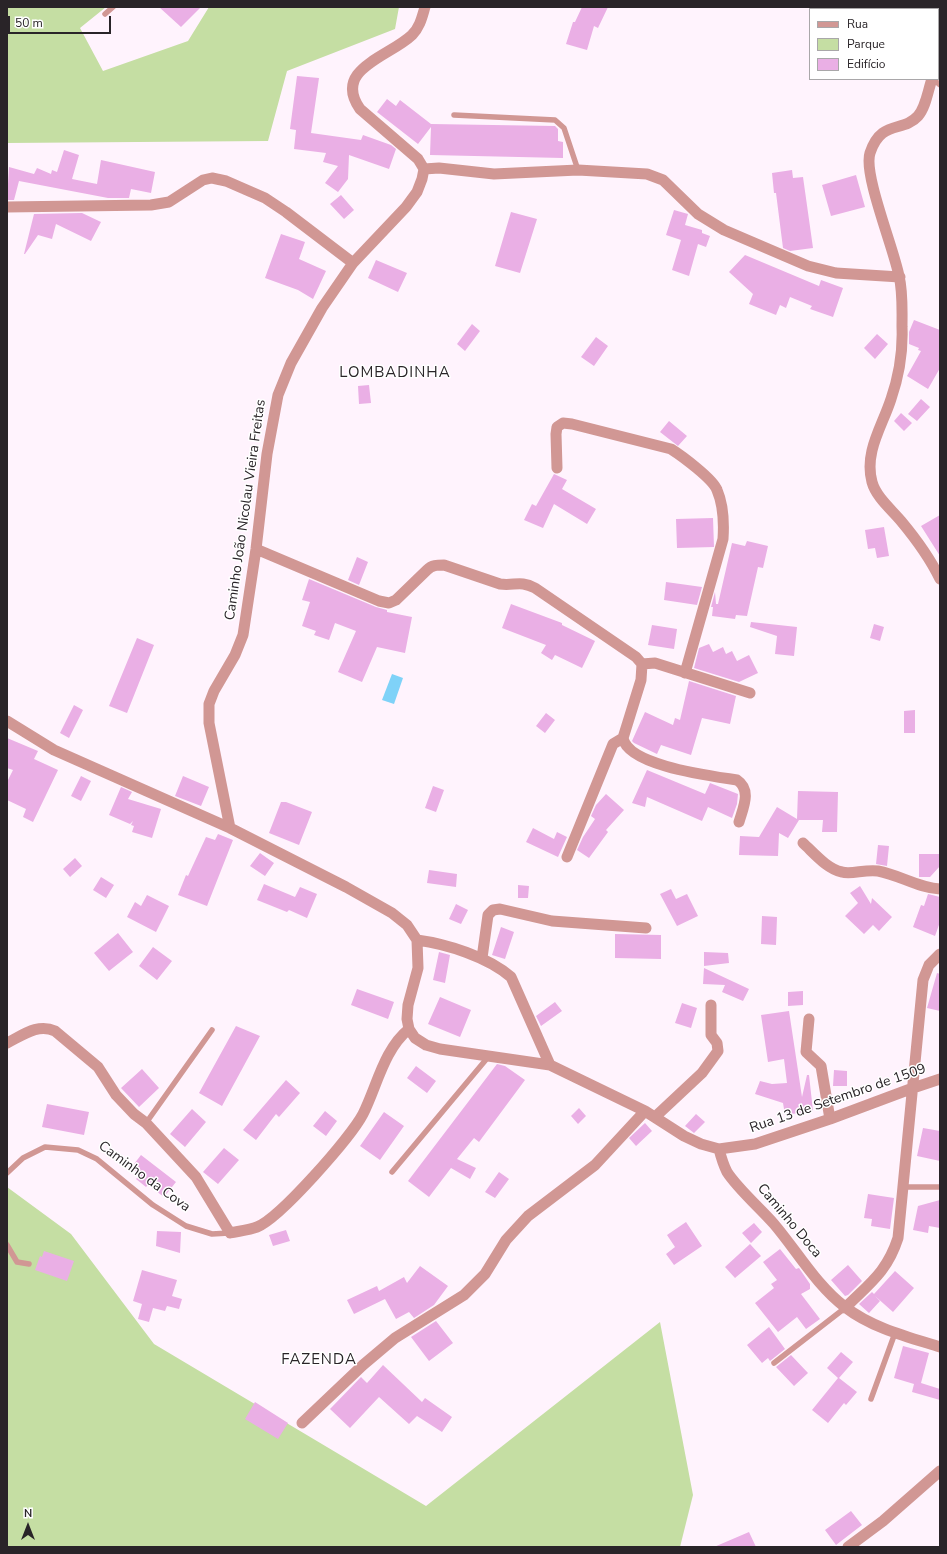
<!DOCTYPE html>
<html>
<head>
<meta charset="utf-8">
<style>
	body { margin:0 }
	#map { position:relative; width:947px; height:1554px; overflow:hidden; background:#fff3fd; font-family:"Nunito Sans",sans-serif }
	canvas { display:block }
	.frame { position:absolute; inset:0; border:8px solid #292428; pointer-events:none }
	.legend { position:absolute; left:809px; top:8px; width:130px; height:72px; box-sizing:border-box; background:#fff; border:1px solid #a9a7a9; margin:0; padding:5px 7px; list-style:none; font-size:12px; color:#292428 }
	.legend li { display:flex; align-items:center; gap:8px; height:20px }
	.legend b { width:20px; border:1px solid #a9a7a9 }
	.north { position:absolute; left:8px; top:1506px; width:40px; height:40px; -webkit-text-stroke:3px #fff; paint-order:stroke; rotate:0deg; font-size:11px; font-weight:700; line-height:16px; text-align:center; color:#292428 }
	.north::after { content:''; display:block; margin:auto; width:14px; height:18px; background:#292428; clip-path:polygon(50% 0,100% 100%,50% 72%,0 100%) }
	.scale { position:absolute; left:8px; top:16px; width:103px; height:18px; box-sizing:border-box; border:2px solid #292428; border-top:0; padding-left:5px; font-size:12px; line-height:14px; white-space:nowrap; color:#292428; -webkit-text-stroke:3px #fff; paint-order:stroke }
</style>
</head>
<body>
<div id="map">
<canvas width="947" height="1554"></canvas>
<div class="frame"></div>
<ul class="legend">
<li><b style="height:5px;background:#d19794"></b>Rua</li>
<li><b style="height:11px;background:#c5dea3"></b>Parque</li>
<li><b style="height:11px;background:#eaafe5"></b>Edifício</li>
</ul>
<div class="north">N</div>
<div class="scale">50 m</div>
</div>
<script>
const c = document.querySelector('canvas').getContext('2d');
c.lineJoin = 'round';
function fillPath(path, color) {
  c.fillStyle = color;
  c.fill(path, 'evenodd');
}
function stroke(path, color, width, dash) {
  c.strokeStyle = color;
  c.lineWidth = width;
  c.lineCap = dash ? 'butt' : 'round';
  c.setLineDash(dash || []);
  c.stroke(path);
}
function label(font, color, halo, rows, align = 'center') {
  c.font = font + ' "Nunito Sans",sans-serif';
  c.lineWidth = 3;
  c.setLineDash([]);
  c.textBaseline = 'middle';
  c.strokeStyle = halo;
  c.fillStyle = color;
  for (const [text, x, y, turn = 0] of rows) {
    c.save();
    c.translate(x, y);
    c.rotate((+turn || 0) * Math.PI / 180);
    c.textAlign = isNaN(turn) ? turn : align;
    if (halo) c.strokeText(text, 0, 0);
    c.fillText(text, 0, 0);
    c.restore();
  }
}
const green = new Path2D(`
	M7,7H106L80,28L103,71L188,41L209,7H399L395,29L287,71L268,141L7,143Z
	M7,1187L71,1234L154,1344L426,1506L660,1322L693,1495L680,1547H7Z`);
const water = new Path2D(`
	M392,674L403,678L394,704L382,700Z`);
const building = new Path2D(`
	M159,7H201L181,27Z
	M582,7H608L598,28L594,26L587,50L566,44L573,22H575Z
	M297,76L319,78L311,133L361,140L363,135L391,145L396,149L389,169L349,155L348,179L338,192L325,183L338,166L323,162L326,153L294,149L296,130L290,129Z
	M387,99L396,106L400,100L431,124L555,126L558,129V141L563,142V158L430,155L431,127L418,144L377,112Z
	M64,150L79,155L72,179L97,184L101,160L155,172L151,193L131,189L129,198H108L19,181L14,200H7L9,167L34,174L37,168L51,174L52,170L57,172Z
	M792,170L793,178L803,177L813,248L790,251L783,248L776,193H774L772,173Z
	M856,175L865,207L831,216L822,185Z
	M341,195L354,210L344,219L330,204Z
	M674,210L688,214L685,225L702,230V233L710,236L706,247L698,244L689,276L672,270L681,240L666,235Z
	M511,212L537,219L520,273L495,266Z
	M82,213L101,222L91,241L56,224L52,239L38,235L25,254H24L34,214Z
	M281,234L305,242L299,259L326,271L313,299L298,290L265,278Z
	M745,255L819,286L821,280L843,288L833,317L810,309L812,306L790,297L786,308L780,305L776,315L749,304L753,294L729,272Z
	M376,260L407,273L398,292L368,278Z
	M914,320L940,330V368L928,389L907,376L921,351L918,350L919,348L909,344V332Z
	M472,324L480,331L465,351L457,344Z
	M877,334L888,344L875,359L864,348Z
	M596,337L608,346L594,366L581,357Z
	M369,385L371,403L359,404L358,386Z
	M921,399L930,407L917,421L908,414Z
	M901,413L912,423L904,431L894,421Z
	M669,421L687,436L678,446L660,432Z
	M554,474L567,480L562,489L596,509L587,524L554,504L543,528L524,520L532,504L536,506Z
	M940,515V556L921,526Z
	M713,518L714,547L677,548L676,519Z
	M884,527L889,556L877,558L875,548L868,549L865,530Z
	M747,541L768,546L763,568L758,567L747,616L736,615L735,619L712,616L713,607H711L715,592L716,604H718L732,543L745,546Z
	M357,557L368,562L359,585L348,580Z
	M309,579L376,607L387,610V612L412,617L405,653L377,647L362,682L338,672L356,631L335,623L329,640L314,635L316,631L302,626L310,602L302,600Z
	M666,582L702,587L697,605L664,600Z
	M511,604L562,623V625L595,641L582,668L555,655L552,660L541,653L546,645L502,628Z
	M751,622L797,627L794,656L775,654L777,636L750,627Z
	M874,624L884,627L880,641L870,638Z
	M652,625L677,629L674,649L648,645Z
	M137,638L154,645L127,713L109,706Z
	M709,644L713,652L723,647L726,654L732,651L737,661L749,655L758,673L739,682L694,668L699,648Z
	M689,681L736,696L730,724L702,718L691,755L661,745L657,754L634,743L632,741L645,712L673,725L675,718L680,720Z
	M74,705L83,710L69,738L60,733Z
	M915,710V733H904V711Z
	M546,713L555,720L545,733L536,726Z
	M7,738L38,751L34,759L58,770L33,822L23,817L26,809L7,800V782L13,770L7,768Z
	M647,770L705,794L710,783L738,794L737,804L732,818L708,807L702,821L647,797L645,807L632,803Z
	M81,776L91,781L81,801L71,796Z
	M183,776L209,787L201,806L175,796Z
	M433,786L444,790L436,812L425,808Z
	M121,787L132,792L128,799L161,809L152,838L132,832L134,826L131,825L133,821L130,824L109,815Z
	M798,791L838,792L837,832H822L823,820H799L788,838L779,833L778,856L739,855L740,836L759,837L777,807L797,819Z
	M606,794L624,810L606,830L608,832L589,858L577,850L583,837L595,819L591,816L596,805Z
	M281,802H286L312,812L299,845L269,833Z
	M533,828L554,839L557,832L567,837L558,857L526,842Z
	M218,834L233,840L207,906L178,895L186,875L188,876L206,837L215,840Z
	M878,845L889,846L887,866L876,864Z
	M260,853L274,863L265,876L250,866Z
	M919,854H940V866L930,877H919Z
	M75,858L82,866L70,877L63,869Z
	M429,870L457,874L456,887L427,883Z
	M101,877L114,885L106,898L93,890Z
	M264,884L295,897L300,887L317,894L307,918L289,910L287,912L257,900Z
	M518,885L529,886L528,898H518Z
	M860,886L871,904L872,898L892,917L879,931L873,925L864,934L845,916L858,903L850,893Z
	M671,889L676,899L687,894L698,916L677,926L660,894Z
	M928,894L940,897V922L935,936L913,927L921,905L924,906Z
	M147,895L169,906L156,932L127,917L135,902L141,906Z
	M456,904L468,910L461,924L449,919Z
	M762,916L777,917L776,945L761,944Z
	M501,927L514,932L505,959L492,955Z
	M118,933L133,952L109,971L94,953Z
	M615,934L661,935V959L615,958Z
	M153,947L172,961L157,980L139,966Z
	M439,952L450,955L445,983L433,980Z
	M704,952L728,953L729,963L704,966Z
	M704,968L749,989L743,1001L722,992L725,985L703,984Z
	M937,973L940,974V1011L927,1008Z
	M357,989L394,1002L388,1019L351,1005Z
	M803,991V1005L788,1006V992Z
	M440,997L471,1010L460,1037L428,1024Z
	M555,1002L562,1011L541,1026L536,1016Z
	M682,1003L697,1008L691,1028L675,1023Z
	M789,1011L802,1097L807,1075H809L813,1111L785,1115L783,1103L755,1094L760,1081L772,1084L787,1083L784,1059L768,1062L761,1015Z
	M236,1026L260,1036L222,1106L199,1093Z
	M497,1064L505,1066L525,1080L479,1142L474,1138L457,1159L476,1168L470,1179L451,1168L429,1197L408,1181Z
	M416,1066L436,1081L427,1093L407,1078Z
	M142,1069L159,1088L139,1107L121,1088Z
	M834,1070L847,1071V1086H833Z
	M286,1080L300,1093L279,1117L276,1114L256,1140L243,1130Z
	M47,1104L89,1112L84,1135L42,1127Z
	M579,1108L586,1116L578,1124L571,1116Z
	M192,1109L206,1122L185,1147L170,1134Z
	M325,1111L337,1121L326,1136L313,1126Z
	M384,1112L404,1126L380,1160L360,1146Z
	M696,1114L705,1122L694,1133L685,1126Z
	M645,1123L652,1131L636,1146L629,1138Z
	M923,1128L940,1131V1161L917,1156Z
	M224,1148L239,1160L218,1184L203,1172Z
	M141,1155L176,1182L164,1197L148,1185L146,1187L136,1179L140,1175L131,1168Z
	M499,1172L509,1179L495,1198L485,1192Z
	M868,1194L894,1198L890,1229L871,1226L872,1219L864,1218Z
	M940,1200V1228L929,1226L928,1233L913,1230L918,1206Z
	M686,1222L702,1246L674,1265L666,1254L675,1247L667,1235Z
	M754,1223L762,1232L751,1243L742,1233Z
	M286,1230L290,1241L273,1246L269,1235Z
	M157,1231L181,1232L180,1253L156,1246Z
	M750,1244L761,1256L735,1278L725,1267Z
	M780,1249L796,1269L799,1268L810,1284V1289L801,1294L820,1319L806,1329L797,1317L778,1332L755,1303L774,1288L771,1284L777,1280L763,1262Z
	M44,1251L74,1261L67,1281L35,1270L40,1256L42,1257Z
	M848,1265L862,1281L848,1295L845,1296L831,1280Z
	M420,1266L448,1286L434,1305L414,1318L409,1312L396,1319L385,1299L354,1314L347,1300L377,1286L379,1291L404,1277L407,1283Z
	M142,1270L177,1280L172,1296L182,1299L179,1309L167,1306L165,1311L153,1308L149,1322L138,1319L142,1304L133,1301Z
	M895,1271L914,1288L893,1312L875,1296L880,1301L869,1313L859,1304L872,1292L874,1294Z
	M436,1321L453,1343L429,1361L411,1337Z
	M769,1327L785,1349L770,1361L768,1358L762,1363L747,1345Z
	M903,1346L929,1353L921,1383L940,1389V1400L912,1392L914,1384L894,1378Z
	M841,1352L853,1362L839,1378L857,1392L846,1405L844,1403L828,1423L812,1410L838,1378L827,1368Z
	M791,1355L808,1373L794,1386L776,1367Z
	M383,1365L422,1402L425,1398L452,1417L442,1432L417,1416L409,1424L379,1397L350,1428L330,1409L361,1377L367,1383Z
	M255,1402L288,1423L278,1439L245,1419Z
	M851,1511L862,1525L836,1545L825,1530Z
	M749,1532L756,1547H714Z`);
const lane = new Path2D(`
	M105,14L113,7
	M933,79L940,85
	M454,115L555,120L564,128L578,170
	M146,1123L212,1030
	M392,1172L489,1056
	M7,1173L23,1158L45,1147L78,1150L97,1159L153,1205L186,1226L212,1234L229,1233
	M903,1187H940
	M7,1245L17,1262L29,1264
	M774,1363L845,1308
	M871,1399L895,1333`);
const street = new Path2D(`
	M938,67L940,63
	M932,79C928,90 926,107 918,116C903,133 881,119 870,153C863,174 894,249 899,276C903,292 902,311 902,327C903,352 899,376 891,399C882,427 864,452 872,482C876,497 892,510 901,521C916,539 930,558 940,579
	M424,169L439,168L494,174L578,170L647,174L663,180L698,214L724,230L808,266L836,273L900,277
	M7,207L151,205L169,202L203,180L212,178L226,181L265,198L286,212L353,263
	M557,468L556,434L557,427L563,423L572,424L671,449C682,456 713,479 717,490C723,504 724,524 723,539L685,673
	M256,549L379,601L389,603L396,600L427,570C432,565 437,565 444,565L500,584C515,586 520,580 535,588L636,657L642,664L641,680L623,738C628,766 712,776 737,780C752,790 743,808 739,822
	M642,664L655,663L750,693
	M7,721L54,750L230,828L346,887L392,913L407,925L417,940L418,968L408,1005L407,1019L409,1029L415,1038L426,1045L440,1049L550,1065L645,1111L684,1136L701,1144L719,1149L755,1144L830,1119L913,1088L940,1079
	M230,828L209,723V704L214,691L235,655L243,635L256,549L267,454L278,395L291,363L322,308L353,263L406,207L417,192L422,179L424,169L418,159L360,109C332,69 389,57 412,35C420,27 422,17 425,7
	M803,843C814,853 827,869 842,872C851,875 865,869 878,871C900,875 918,888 940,889
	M567,857L613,744L623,738
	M417,940C447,944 488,957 511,977L550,1065
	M482,958L488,915L493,910L500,909L552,921L646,928
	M809,1019L806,1052L821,1066L830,1119
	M7,1043C23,1035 38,1023 55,1031L98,1067L116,1095L134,1114L146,1123L196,1177L230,1233C239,1231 249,1230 257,1227C280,1218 351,1137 363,1114C377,1086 384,1049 409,1029
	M655,1117L702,1073L718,1051L717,1043L711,1035V1005
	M719,1149C721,1157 723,1164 727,1172C738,1189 760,1208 774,1224C797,1251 816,1285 845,1307C872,1328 908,1337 940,1347
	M845,1308C870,1283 887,1272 898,1238L923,980L929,965L940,954
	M302,1423L363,1365L395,1338L464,1295L485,1274L506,1240L528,1216L595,1165L645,1111
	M848,1547L883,1521L940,1471`);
const streetNames = [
	["Caminho João Nicolau Vieira Freitas",246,510,-82],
	["Rua 13 de Setembro de 1509",838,1099,-19],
	["Caminho da Cova",144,1177,36],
	["Caminho Doca",789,1221,50]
];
const neighbourhoodNames = [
	["LOMBADINHA",395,373],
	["FAZENDA",319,1360]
];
fillPath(green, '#c5dea3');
fillPath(water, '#7fd2f8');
fillPath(building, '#eaafe5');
stroke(lane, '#d19794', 5.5);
stroke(street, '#d19794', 11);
label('14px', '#292428', '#fff', streetNames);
c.letterSpacing = '1px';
label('15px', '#292428', '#fff', neighbourhoodNames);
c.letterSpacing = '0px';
</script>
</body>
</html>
